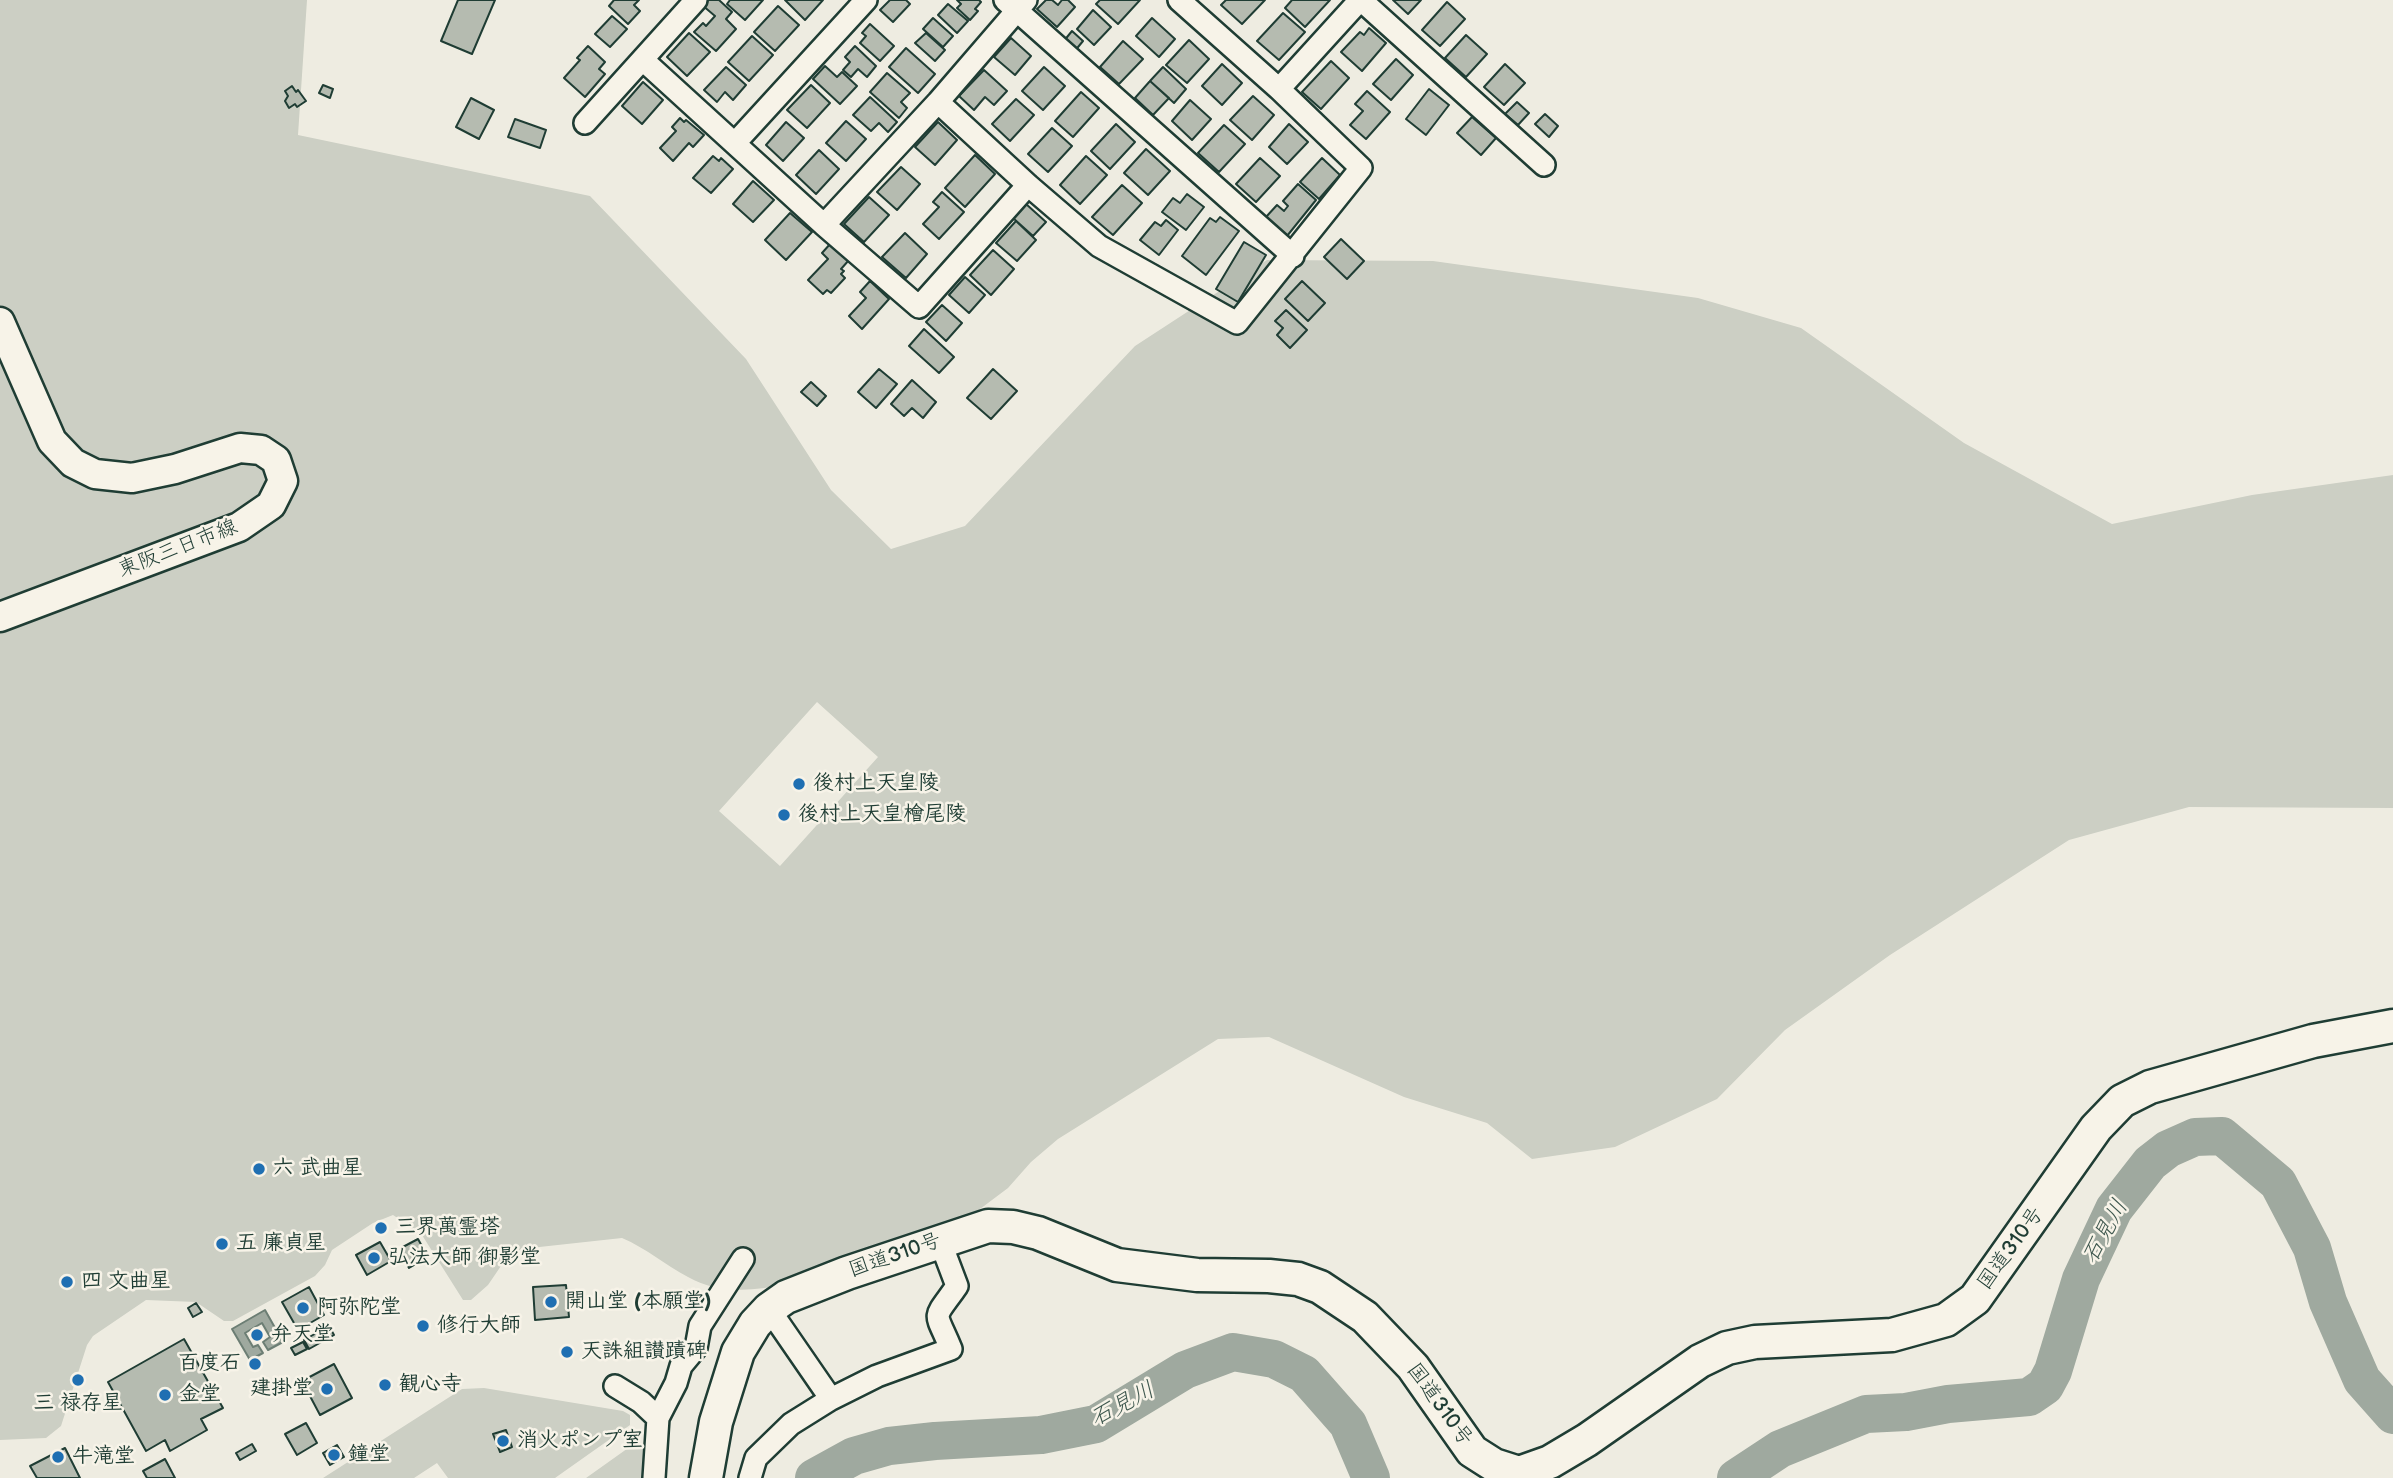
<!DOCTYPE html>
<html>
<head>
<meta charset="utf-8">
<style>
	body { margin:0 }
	canvas { display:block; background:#eeece1 }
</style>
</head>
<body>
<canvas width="2393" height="1478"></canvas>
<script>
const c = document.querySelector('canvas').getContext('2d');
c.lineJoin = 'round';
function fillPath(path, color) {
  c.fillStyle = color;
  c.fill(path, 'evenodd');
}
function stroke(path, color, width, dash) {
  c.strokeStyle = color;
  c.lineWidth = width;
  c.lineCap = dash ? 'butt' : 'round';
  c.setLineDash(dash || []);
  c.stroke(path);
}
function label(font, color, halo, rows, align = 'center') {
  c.font = font + ' "Balsamiq Sans","Klee One",sans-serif';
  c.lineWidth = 5;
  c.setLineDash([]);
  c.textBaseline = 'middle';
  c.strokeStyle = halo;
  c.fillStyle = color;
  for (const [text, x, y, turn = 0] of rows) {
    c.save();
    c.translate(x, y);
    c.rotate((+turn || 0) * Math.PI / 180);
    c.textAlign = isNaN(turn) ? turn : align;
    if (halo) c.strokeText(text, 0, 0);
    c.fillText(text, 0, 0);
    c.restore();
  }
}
const green = new Path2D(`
	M0,0H307L298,135L590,196L746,359L831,490L891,549L965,526L1135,346L1267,260L1433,261L1698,298L1801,328L1964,443L2112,524L2252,495L2393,475V808L2189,807L2069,840L1890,955L1785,1030L1717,1099L1615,1147L1532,1159L1487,1123L1404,1097L1269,1037L1218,1039L1058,1139L1031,1162L1008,1188L976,1212L784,1285C752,1291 718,1294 688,1277C665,1265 646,1248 622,1238L521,1249L503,1263L488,1285L471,1300H463L422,1235L408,1231L399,1219L393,1215L373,1223L332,1250L325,1265L315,1276L233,1321H224L196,1302L146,1300L93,1336L87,1345L61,1426L46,1438L0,1440ZM817,702L878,757L780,866L719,811Z
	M484,1388L623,1411L630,1415V1425L555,1478H448L437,1463L414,1478H323L462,1389Z
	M638,1441L643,1444V1478H586Z`);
const water = new Path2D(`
	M265,1310L283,1342L268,1350L263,1342L270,1337L262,1323L245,1333L253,1347L258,1345L263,1353L250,1360L232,1329Z`);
const river = new Path2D(`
	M814,1478L854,1456L889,1446L935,1441L1041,1435L1096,1424L1185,1370L1233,1352L1274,1359L1304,1374L1348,1424L1371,1478
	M1736,1478L1780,1449L1866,1414L1906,1412L1948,1404L2029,1397L2045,1386L2053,1371L2081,1279L2114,1209L2150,1163L2168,1149L2195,1137L2222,1136L2278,1183L2312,1248L2328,1302L2362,1380L2393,1415`);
const building = new Path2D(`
	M458,0H495L472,54L441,41Z
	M614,0H639L634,5L640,11L628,24L609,6Z
	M707,0H719L732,12L726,19L736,29L716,51L694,32L703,23L706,26L715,16L702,5Z
	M730,0H763L745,20L727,4Z
	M785,0H823L805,20Z
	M890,0H906L910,4L893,22L880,10Z
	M957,0H979L981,2L975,9L978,11L970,20L957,8L961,4Z
	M1046,0H1052L1058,5L1062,0H1068L1075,7L1057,27L1037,9Z
	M1100,0H1140L1118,24L1096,4Z
	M1226,0H1265L1242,24L1221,5Z
	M1292,0H1330L1305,27L1285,8Z
	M1393,0H1421L1408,14Z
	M1447,2L1465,19L1440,46L1422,30Z
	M948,4L968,21L957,33L938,15Z
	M778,6L799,25L775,51L754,32Z
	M1093,10L1111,27L1094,45L1077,29Z
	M1283,13L1305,32L1279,60L1257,41Z
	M612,16L627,29L610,47L595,34Z
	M933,18L953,36L943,47L923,29Z
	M1152,18L1175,39L1159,57L1136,36Z
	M870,24L894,46L880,61L860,43L866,36L862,33Z
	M1369,28L1386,43L1362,71L1341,52L1360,32L1364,35Z
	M1072,31L1083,41L1074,52L1063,42Z
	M689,33L710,52L687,76L667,57Z
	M926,33L945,50L935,61L915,43Z
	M1466,35L1487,54L1466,77L1445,58Z
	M752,36L773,55L749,81L728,62Z
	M1011,38L1031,56L1015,75L994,57Z
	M1189,40L1209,59L1187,83L1166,65Z
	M1123,41L1143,59L1119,84L1100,67Z
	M588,46L605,62L599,69L605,74L585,97L564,78L580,60L577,58Z
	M855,46L876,66L867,77L858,69L851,77L843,70L850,62L845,57Z
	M906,48L935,74L918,93L889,67Z
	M1396,59L1413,75L1391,100L1373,84Z
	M1331,61L1349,78L1321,109L1302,92Z
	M1222,64L1242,83L1222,105L1202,86Z
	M1505,64L1525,83L1504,105L1484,87Z
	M825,66L837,77L842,72L857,86L840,104L813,79Z
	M726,67L746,85L733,100L725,92L717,102L704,90Z
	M1044,67L1065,86L1043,110L1022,91Z
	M1163,67L1186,89L1174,103L1150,81Z
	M984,70L1007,91L994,105L985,97L974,110L959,96Z
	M887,73L910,93L901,102L907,108L899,118L870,92Z
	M1150,81L1169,98L1153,115L1135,98Z
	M643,82L663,100L642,124L622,106Z
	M323,85L333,89L330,98L319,93Z
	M811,85L830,103L807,128L787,110Z
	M292,86L296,92L298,90L306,101L297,107L295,104L289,108L285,101L288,96L285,91Z
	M1429,89L1449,105L1426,135L1406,119Z
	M1367,91L1390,112L1366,139L1350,125L1363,111L1355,104Z
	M1081,92L1099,108L1073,137L1055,121Z
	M1253,96L1274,115L1252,140L1230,120Z
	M870,97L897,122L888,132L879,123L871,131L853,115Z
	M471,98L494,110L479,139L456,127Z
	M1016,99L1034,115L1010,141L992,124Z
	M1190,100L1211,119L1192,140L1172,121Z
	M1517,102L1529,113L1518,125L1505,114Z
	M1545,114L1558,126L1549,137L1535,124Z
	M1472,117L1496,138L1481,155L1457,133Z
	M680,118L684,122L686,120L704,135L693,147L689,143L673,161L660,148L676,131L672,127Z
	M515,119L546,130L540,148L508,137Z
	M846,121L866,139L846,161L826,143Z
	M786,122L804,138L783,161L766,145Z
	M938,122L957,140L935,165L915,147Z
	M1116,124L1135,142L1110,169L1091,151Z
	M1289,124L1308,142L1287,164L1269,147Z
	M1224,125L1245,144L1219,172L1198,153Z
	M1052,128L1072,146L1048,172L1028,154Z
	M1146,149L1170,171L1148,195L1124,173Z
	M819,150L839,169L816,194L796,175Z
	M975,155L995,174L965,207L945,188Z
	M713,156L719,161L721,158L733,169L711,193L693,178Z
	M1086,156L1107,175L1080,204L1060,185Z
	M1260,158L1280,176L1256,202L1236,184Z
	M1322,158L1340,175L1319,199L1300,182Z
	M901,167L920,184L897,210L877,192Z
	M753,181L774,200L753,222L733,204Z
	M1298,184L1316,200L1287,236L1266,217L1277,205L1284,211L1288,206L1283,201Z
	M1122,185L1142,203L1113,235L1092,217Z
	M942,192L964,212L939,239L923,224L939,207L933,202Z
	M1187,194L1204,207L1186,230L1162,212L1173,198L1180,203Z
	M869,197L889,215L864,242L844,224Z
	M1026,204L1046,222L1033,236L1013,218Z
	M790,213L812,232L786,260L765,240Z
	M1220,217L1239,231L1206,275L1182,256L1210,218L1216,222Z
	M1166,220L1178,230L1159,255L1140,240L1155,222L1161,226Z
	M1016,221L1036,240L1017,261L996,243Z
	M905,233L927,254L906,278L882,257Z
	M1341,239L1364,261L1347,279L1324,257Z
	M1244,242L1266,255L1238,302L1216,289Z
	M831,243L849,260L841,269L844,271L841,274L845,278L831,293L827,290L823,294L808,280L828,259L822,253Z
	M993,250L1014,269L991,295L970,275Z
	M965,277L985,295L969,313L949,295Z
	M870,281L889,299L862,329L849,316L866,298L860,292Z
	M1302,281L1325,303L1308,321L1285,299Z
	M942,305L962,323L946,341L926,322Z
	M1286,310L1307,330L1290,348L1277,335L1283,328L1275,321Z
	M924,329L954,357L939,373L909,346Z
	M879,369L897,384L876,408L858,392Z
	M993,369L1017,391L991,419L967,398Z
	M912,380L936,402L923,418L912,408L904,416L891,404Z
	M811,382L826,396L817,406L801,392Z
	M418,1239L428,1257L409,1268L399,1249Z
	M380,1242L391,1261L367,1275L356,1255Z
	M566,1285L569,1317L535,1320L533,1287Z
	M309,1287L324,1315L298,1330L282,1302Z
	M196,1303L202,1312L193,1317L188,1308Z
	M329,1326L334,1335L309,1349L304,1340Z
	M184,1339L223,1408L201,1419L207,1430L170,1451L165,1440L146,1451L108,1382Z
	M303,1342L307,1349L295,1355L291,1348Z
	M334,1364L352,1398L320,1415L302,1381Z
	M306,1423L317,1443L297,1455L285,1434Z
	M506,1430L512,1447L500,1452L493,1434Z
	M252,1444L256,1451L240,1460L236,1453Z
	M337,1445L344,1457L330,1465L323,1453Z
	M65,1448L80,1478H37L30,1466Z
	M165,1459L175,1478H147L143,1471Z`);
const minor = new Path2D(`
	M1005,0L1293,256
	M1361,0L1544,165
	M643,60L824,225L919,307L1028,185
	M1279,89L1360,0
	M938,102L1028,185L1099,246L1237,323L1361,168L1279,89L1179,0
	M585,123L696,0
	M735,143L866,0
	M824,225L938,102L1026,0
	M769,1309L831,1399
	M615,1386L641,1402L658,1418L654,1478
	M658,1418L676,1383L681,1366L696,1348L700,1326L743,1259
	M750,1478L756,1458L791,1424L831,1399L877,1376L951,1349C934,1308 932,1322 957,1286L940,1241`);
const major = new Path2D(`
	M0,322L52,441L73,463L95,474L132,478L175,469L240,448L261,450L276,460L283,481L271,505L239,527L0,617`);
const highway = new Path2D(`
	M706,1478L716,1422L738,1352L755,1324L769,1309L786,1297L847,1273L988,1226L1013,1227L1038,1233L1117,1265L1197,1275L1269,1276L1298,1279L1320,1287L1365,1317L1413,1367L1472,1451L1494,1465L1519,1473L1550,1462L1587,1440L1700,1361L1727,1348L1755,1342L1892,1335L1946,1320L1975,1299L2096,1128L2122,1101L2150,1087L2313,1041L2393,1026`);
const markers = [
	[799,784,7,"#1f6fb2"],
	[784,815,7,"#1f6fb2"],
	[259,1169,7,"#1f6fb2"],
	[381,1228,7,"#1f6fb2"],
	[222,1244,7,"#1f6fb2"],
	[374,1258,7,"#1f6fb2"],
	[67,1282,7,"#1f6fb2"],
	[551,1302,7,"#1f6fb2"],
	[303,1308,7,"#1f6fb2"],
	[423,1326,7,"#1f6fb2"],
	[257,1335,7,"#1f6fb2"],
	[567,1352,7,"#1f6fb2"],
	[255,1364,7,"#1f6fb2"],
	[78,1380,7,"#1f6fb2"],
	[385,1385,7,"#1f6fb2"],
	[327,1389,7,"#1f6fb2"],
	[165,1395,7,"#1f6fb2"],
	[503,1441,7,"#1f6fb2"],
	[334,1455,7,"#1f6fb2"],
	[58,1457,7,"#1f6fb2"]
];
const streetNames = [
	["東阪三日市線",178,549,-21],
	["国道310号",2011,1249,-54],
	["国道310号",895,1256,-19],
	["国道310号",1439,1405,54]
];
const poiNames = [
	["後村上天皇陵",813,784],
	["後村上天皇檜尾陵",798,815],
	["六 武曲星",273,1169],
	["三界萬霊塔",395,1228],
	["五 廉貞星",236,1244],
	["弘法大師 御影堂",388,1258],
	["四 文曲星",81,1282],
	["開山堂 (本願堂)",565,1302],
	["阿弥陀堂",317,1308],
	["修行大師",437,1326],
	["弁天堂",271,1335],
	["天誅組讃蹟碑",581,1352],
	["百度石",241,1364,"right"],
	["観心寺",399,1385],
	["建掛堂",313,1389,"right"],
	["金堂",179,1395],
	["三 禄存星",78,1404,"center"],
	["消火ポンプ室",517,1441],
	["鐘堂",348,1455],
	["牛滝堂",72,1457]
];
const waterNames = [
	["石見川",2106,1232,-61],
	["石見川",1123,1405,-28]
];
fillPath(green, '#cccfc4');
fillPath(water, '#9fa99f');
stroke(water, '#6c7e74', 2);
stroke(river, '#9fa99f', 38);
fillPath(building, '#b5bbb0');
stroke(building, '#1f3d34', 2);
stroke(minor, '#1f3d34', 26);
stroke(major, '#1f3d34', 33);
stroke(highway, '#1f3d34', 37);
stroke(minor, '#f7f3e8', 21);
stroke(major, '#f7f3e8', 28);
stroke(highway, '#f7f3e8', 32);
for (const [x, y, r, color] of markers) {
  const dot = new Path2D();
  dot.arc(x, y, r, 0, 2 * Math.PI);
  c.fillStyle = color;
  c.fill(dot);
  stroke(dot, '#f7f3e8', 2.5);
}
label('21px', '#1f3d34', '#f7f3e8', streetNames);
label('bold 21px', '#1f3d34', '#f7f3e8', poiNames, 'left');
label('italic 23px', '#3f584f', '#f7f3e8', waterNames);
</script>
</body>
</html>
